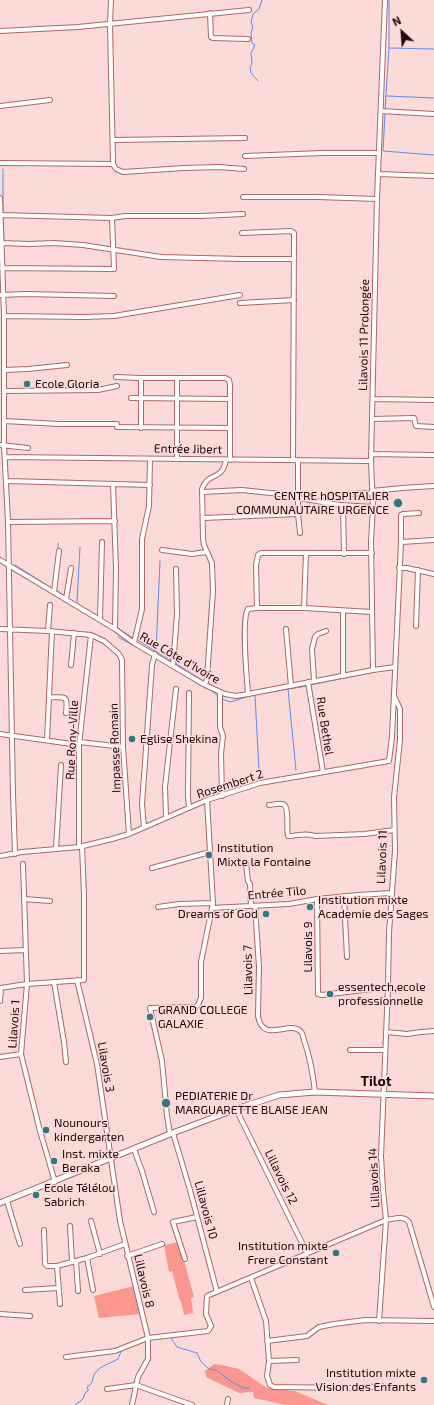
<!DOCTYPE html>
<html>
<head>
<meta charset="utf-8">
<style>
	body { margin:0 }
	#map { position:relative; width:434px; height:1405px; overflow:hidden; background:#fbdad7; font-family:"Exo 2",sans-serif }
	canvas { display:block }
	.north { position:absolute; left:382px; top:12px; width:40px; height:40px; -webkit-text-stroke:3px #fbdad7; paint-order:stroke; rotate:334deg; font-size:11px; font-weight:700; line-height:16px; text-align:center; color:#210707 }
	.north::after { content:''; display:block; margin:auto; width:14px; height:18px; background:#210707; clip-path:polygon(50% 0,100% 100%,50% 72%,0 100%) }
</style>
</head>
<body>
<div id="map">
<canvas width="434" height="1405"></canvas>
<div class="north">N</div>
</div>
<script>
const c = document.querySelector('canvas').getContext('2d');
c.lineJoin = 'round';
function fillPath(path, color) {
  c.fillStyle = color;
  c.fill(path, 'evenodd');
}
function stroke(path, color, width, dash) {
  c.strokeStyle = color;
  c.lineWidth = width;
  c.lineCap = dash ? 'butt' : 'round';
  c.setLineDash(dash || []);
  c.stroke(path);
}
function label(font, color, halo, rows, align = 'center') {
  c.font = font + ' "Exo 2",sans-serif';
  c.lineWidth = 3;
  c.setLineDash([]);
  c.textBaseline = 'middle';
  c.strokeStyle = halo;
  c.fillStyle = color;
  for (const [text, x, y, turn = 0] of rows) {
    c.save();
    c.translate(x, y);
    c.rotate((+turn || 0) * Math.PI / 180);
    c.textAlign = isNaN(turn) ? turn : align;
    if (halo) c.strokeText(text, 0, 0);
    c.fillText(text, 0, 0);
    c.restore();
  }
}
const green = new Path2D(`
	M179,1242L194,1297L191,1298L193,1313L184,1315L181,1301H180L172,1271L169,1272L164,1245Z
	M134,1286L140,1314L99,1318L94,1296Z
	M214,1364L222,1365L239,1369L267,1388L295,1391L328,1405H286L254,1398L253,1392L239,1393L206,1377L205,1371Z`);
const stream = new Path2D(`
	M389,48L434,49
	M258,81L251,73L250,67L252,64L251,53L255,45L252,43L251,33L253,27L251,22L253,14L259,9L262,0
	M387,96L434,98
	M385,110L389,48V0
	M385,113L383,151L434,155
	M3,169V214
	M3,217L4,242
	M58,550V543
	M15,565L53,589
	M56,590L65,596
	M68,598L99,617
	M77,602L80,547
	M117,628L133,638
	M118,637L138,648
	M136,639L171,661
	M156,650L160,561
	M175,663L205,682
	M166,664L200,685L205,687
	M208,683L214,687
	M310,685L379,671
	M208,688L218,696
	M288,689L296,770
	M258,694L307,686
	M255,695L259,771
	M222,699L230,702L253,695
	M151,1336L159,1335
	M171,1338L177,1347L197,1353L201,1362L209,1369L216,1370L229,1380L243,1388H250
	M75,1405L83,1399L85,1393L88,1391V1389L87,1387C95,1382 91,1379 95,1373C100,1366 111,1363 118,1359L122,1349`);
const minor = new Path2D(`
	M111,0L110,24L113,164L116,169L123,172L184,168L219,167L244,169
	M210,13L211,37L213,38L248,39
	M0,31L78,27L249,10
	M0,106L50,100
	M381,111L434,114
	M113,140L245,138
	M245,156L322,153H379
	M0,163L113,164
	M378,174L434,176
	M243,197H317L377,199
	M0,198L4,316V445L8,522L13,794L15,854
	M1,215L112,218L125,216H202L243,214
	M242,233L291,231L294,233L293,460
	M2,243L29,244L54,243L83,245L161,257L241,259H294
	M2,268L114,269L112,218
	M0,295L26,294L114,296
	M240,303L294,300
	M4,316L84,317L114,316L240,295
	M4,370L28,369L67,365
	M116,377L141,378
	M4,391L98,390L117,386
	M131,398L230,399
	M373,399L434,400
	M372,419L414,418L416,426L434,427
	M4,421L59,424H117
	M117,427L230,428
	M141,428V378H177
	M0,445L28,448
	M371,454L434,455
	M5,457L371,461
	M177,459V378H225L229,380L230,385V460
	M298,460V514L300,533
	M7,481L150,485
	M113,484L116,569L115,629
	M372,491L402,488L434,486
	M202,492L242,490L299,496
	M346,494L372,493
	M299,498L340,505L373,507
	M343,505L344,554
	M203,518L298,514
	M8,522L115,521
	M401,542V515L403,514L419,513
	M162,550L192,554L207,552
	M0,560L115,629L134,643L205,685L225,694L236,696L248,694L373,670L395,667
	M399,568H407L434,574
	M54,592L59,551
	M66,599L71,568
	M257,608L256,565L258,555L261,553H306
	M304,608L306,553H372
	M343,611V676
	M100,620L102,542
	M416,626L418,570
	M0,629L48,631L91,635L104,641L119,654L122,660L123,747L129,834
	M286,629L291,686
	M48,631L50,605
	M52,631L49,697C66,698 68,694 66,713
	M134,643L142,609V539L149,506L150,459
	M71,665L74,633
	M173,666L177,614L176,569
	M373,670L371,541L373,507L371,461L377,199L385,0
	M314,681L312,649L315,637L318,634L326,631
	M308,682L323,772
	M205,685L207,678L213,591L212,563L204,545L203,538L202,489C208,471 222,482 226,460
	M220,692V727L223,736L221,754L222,796
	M189,693L188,797L189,808
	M248,694C247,679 241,619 248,609L257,608H304L372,612
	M394,696L400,709V740L394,797L395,851L389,932L388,987L381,1156L383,1190L386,1220C394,1219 403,1215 409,1222L434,1307
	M0,734L79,745
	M47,740L49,697
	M80,742L123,747
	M269,805C273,805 278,803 282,804C290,804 286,829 288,836C297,836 306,832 315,836L365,834L394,830
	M166,817L165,787L176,689
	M144,827L142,804L152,665L155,654
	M79,847V745L91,635
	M56,849L61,765
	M0,856L22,852L79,847L112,839L129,834L207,800L260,783L389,761L392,737L401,542L434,540
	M23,864L27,984L21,1054L40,1131L55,1182
	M246,864L248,881L250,884L251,906
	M152,868L210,852
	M344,896L347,957
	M24,899L50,901
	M317,899L318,994L322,995L388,987
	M255,906L259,967L258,1016C263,1045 290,1019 301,1032C303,1033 303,1038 304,1040C310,1057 313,1074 315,1092
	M158,907L179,904L213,903
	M212,908L289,904L317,899L358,895L391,893
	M0,951L25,950
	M77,980L97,1064L120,1221L148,1338V1359L138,1377L132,1405
	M54,982L64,1042L66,1062
	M0,988L27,984L84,980V895L82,846
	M0,1001L1,988
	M386,1032L407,1034L421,1032L434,1031
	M350,1050H385
	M0,1057L21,1054
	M236,1109C260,1157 283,1205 307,1253
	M173,1133L190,1190L217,1292
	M170,1134L167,1116L162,1061L150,1008L195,1007L198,1005L201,998V962L213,903L207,800
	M134,1149L142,1171L154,1212
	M7,1201L20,1244
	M91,1221L100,1254
	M70,1226L72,1262
	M44,1230L45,1264L47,1266H57
	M127,1256L162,1244
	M87,1258L93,1290
	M185,1259L173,1222L197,1217
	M76,1261L78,1291
	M251,1278L266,1321L269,1361L267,1376L270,1385L274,1387L357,1388L382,1386
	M25,1290L58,1288
	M60,1304L57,1266L87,1258L125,1244
	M0,1314L30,1316
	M267,1341L307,1336L319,1327L334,1324L365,1320L434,1321
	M66,1357L115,1351L148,1338L208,1331L211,1326L206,1314L207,1296L386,1220L379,1321
	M269,1361L297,1360
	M107,1389L136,1385L192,1405
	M227,1405L228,1399`);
const major = new Path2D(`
	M0,1203L170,1134L236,1109L279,1095L315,1092L434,1096`);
const markers = [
	[27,384,4,"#317980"],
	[398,503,5,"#317980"],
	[132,739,4,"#317980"],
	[209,855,4,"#317980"],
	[310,907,4,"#317980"],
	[266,914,4,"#317980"],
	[330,994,4,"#317980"],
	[150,1017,4,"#317980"],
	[166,1103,5,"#317980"],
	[46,1130,4,"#317980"],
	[54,1161,4,"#317980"],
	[36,1195,4,"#317980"],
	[336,1253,4,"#317980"],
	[424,1380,4,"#317980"]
];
const streetNames = [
	["Lilavois 11 Prolongée",364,335,-89],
	["Entrée Jibert",188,449,1],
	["Rue Côte d'Ivoire",180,658,30],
	["Rue Bethel",325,726,81],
	["Rue Rony-Ville",72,740,-87],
	["Impasse Romain",115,748,-92],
	["Rosembert 2",230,784,-18],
	["Lilavois 11",382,857,-88],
	["Entrée Tilo",277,893,-5],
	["Lilavois 9",308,947,-90],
	["Lilavois 7",248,970,-91],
	["Lilavois 1",14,1024,-86],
	["Lilavois 3",106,1067,80],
	["Lillavois 12",281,1177,64],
	["Lillavois 14",374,1178,-93],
	["Lillavois 10",206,1210,75],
	["Lillavois 8",144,1281,77]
];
const poiNames = [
	["Ecole Gloria",35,384],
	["CENTRE hOSPITALIER",389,496,"right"],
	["COMMUNAUTAIRE URGENCE",389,510,"right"],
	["Eglise Shekina",140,739],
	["Institution",217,848],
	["Mixte la Fontaine",217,862],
	["Institution mixte",318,900],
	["Academie des Sages",318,914],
	["Dreams of God",258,914,"right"],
	["essentech,ecole",338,987],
	["professionnelle",338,1001],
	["GRAND COLLEGE",158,1010],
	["GALAXIE",158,1024],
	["PEDIATERIE Dr",175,1096],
	["MARGUARETTE BLAISE JEAN",175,1110],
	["Nounours",54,1123],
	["kindergarten",54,1137],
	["Inst. mixte",62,1154],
	["Beraka",62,1168],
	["Ecole Télélou",44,1188],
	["Sabrich",44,1202],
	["Institution mixte",328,1246,"right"],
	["Frere Constant",328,1260,"right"],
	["Institution mixte",416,1373,"right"],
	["Vision des Enfants",416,1387,"right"]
];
const quarterNames = [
	["Tilot",376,1081]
];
fillPath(green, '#fe9690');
stroke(stream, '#5d8df2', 1);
stroke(minor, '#ae6763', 6);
stroke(major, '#ae6763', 7);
stroke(minor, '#fff', 4);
stroke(major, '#fff', 5);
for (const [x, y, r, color] of markers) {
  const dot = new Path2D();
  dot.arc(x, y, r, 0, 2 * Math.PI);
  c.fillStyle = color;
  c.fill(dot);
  stroke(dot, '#fbdad7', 1.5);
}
label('12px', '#210707', '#fbdad7', streetNames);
label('12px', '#210707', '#fbdad7', poiNames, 'left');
label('bold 14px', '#210707', '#fbdad7', quarterNames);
</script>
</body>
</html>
